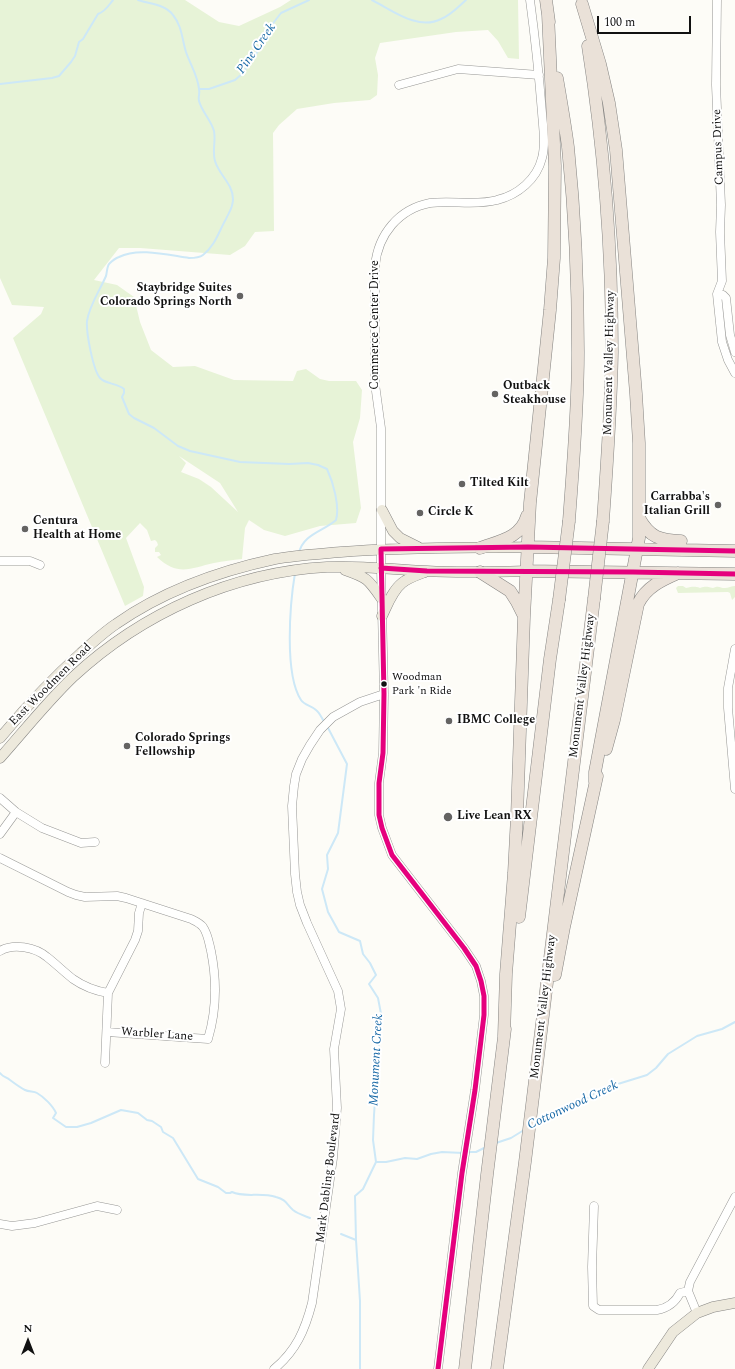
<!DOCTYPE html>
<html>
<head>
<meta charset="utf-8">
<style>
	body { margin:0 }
	#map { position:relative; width:735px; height:1369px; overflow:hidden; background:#fdfcf7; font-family:Spectral,serif }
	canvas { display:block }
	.north { position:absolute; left:8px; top:1321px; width:40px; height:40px; -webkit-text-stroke:3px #fff; paint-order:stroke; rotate:0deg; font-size:11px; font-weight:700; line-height:16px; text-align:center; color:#111 }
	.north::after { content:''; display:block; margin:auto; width:14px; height:18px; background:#111; clip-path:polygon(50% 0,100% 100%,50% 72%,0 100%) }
	.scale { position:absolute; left:597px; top:16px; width:94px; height:18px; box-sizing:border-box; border:2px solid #111; border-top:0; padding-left:5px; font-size:12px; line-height:14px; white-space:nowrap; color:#111; -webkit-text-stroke:3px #fff; paint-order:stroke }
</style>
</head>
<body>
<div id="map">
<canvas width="735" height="1369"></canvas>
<div class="north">N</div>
<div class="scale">100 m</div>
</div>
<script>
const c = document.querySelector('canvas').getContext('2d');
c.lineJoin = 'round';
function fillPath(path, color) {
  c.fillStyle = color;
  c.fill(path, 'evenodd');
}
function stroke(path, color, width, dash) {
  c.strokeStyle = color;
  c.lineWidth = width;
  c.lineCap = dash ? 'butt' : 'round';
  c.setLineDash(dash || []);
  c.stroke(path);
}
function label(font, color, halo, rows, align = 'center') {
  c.font = font + ' Spectral,serif';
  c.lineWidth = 4;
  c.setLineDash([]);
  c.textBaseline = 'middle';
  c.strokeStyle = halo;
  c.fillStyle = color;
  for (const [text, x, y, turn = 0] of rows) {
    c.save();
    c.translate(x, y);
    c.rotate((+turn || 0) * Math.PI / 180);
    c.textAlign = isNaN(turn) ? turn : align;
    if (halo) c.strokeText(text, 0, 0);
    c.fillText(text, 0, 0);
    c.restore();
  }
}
const green = new Path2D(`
	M0,0H185L219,22L239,26L280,7L291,0H518L519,59L508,58L498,41L488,30L456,32L380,43L375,58L378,75L377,95L370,100L334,103L297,109L279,125L273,133L274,231L255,232L245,246L230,255L140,248H119L94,280L117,285L134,297L140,322L151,350L173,367L195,366L234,380L293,381L297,371L306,369L320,379L329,381H356L362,390L360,418L353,442L361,508L356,523L320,526L285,536L264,530L249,520L245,528L242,559C233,560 223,561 214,563C191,568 178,577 157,557L161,555L159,552H155V548L158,545L157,542L155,540L151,541L147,530L140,523L126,538L144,587L143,596L125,606L13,338L41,314L44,307L12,305L0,278ZM179,456L220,483L238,512L211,487L199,479L181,472L186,463Z
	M678,586H683L686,588C692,587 694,586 700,588C707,586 706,587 713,588C719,585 720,588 725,588C728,588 732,586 735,586V597L732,600L730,593L728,592L678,593L676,588Z`);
const stream = new Path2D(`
	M138,0C149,4 165,4 173,15C182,26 182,39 186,52C190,64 198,76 199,89C200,94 198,97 199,101C202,112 211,120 214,131C216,141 212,151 215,161C219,175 233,184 233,199C233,208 229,212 226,219C219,231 215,246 203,255C199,258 194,258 189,258C168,255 138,247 119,257C116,258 112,261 109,264C107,267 107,272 106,276C100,290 89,306 87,321C86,332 93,370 100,378C105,384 117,383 124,389V393L122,397L129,414L134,418L154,428L178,446L190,451L240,462L289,464L308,463L318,465L327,469C333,482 340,506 336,520C324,531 303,534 299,553
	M372,0C392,10 418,31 441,19C451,15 458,7 466,0
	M0,84L52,78L59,76L71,62L75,56L79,42L83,39L98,14C106,11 108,6 113,0
	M199,89H209L235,80L243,73L256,54L274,22L281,13L309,0
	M295,573C290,603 284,674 301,700C304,705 312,706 316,710C320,713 322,719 325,723
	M327,726L347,764L338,833L327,855L328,869L322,889L328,912L339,932L360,941L363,954L370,963L376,975L369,984L378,998L382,1019L379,1041L374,1115L373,1140L376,1162L363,1189L355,1196L356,1240L360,1301V1369
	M0,1073C3,1077 6,1077 10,1080C14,1083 21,1088 25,1090C29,1092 34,1091 37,1093C44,1097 53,1106 56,1113L53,1118L66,1127H77L91,1123L121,1110L138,1113L147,1120L152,1121L161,1127L163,1132L173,1138L198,1179L218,1187L226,1193H230L232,1192C244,1198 261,1192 276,1197C287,1200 286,1204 293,1210C298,1214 305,1216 310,1218
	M534,1123L542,1118L573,1109L595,1093L605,1088L647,1075L656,1068L668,1054L689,1041L697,1036L722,1029L735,1022
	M496,1143L511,1138L524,1130
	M467,1152H476L486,1147
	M376,1162H386L405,1158L417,1159L431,1154L442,1152L463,1153
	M341,1234L356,1240`);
const minor = new Path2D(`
	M717,0L716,85L721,205L720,232L722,281L717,294L722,342L728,360L735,373
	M399,85L458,69L539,75
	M717,294L723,295L726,298L730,335L735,352
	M0,561H30L40,565
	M735,649L728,688V708L735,789
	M0,798L16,812L42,828L81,843L95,842
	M0,834L16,812
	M0,858L68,892L76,895L85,897L117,896L126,898L191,919C195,921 200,923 203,927C208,934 209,943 211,951C217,981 217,1009 208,1039L107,1032
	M0,951C13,943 35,947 47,957C56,964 64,972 73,979C83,986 96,991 108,993
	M105,1063L108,993L135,940L138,931L139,913L142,903
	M594,1206L592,1267L593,1306L599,1310H657C668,1308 675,1303 680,1293L688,1291
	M0,1224L12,1226L35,1223L97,1206L117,1210
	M697,1313L688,1291L690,1282L735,1197
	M274,1369C296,1351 305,1330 312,1303L333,1158L337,1108L334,1049L341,1009L338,991L307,923L300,905L297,892L295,874L292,806L294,786L296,774L302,759L310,745L320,730L333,717L360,702L384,694
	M438,1369L462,1173L475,1090L484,1015V996L481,981L476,966L464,948L392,855L382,828L379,815V783L383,753L384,694L381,568V428L375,384V266C378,234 399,209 430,203C452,200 476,206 497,200C518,195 537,179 542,158C546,144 543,127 542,113C539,75 535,37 530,0`);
const major = new Path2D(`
	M382,510L393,531L400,538L418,547
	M345,570C368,578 368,579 382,599
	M382,616C387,606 392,591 402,583C408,578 417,575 425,572
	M0,738C25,708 52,679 81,653C92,643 104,632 116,624C163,591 219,571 275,559C296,555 319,554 341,552C403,547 466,548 528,547
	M0,758C24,731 47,702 73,677C142,613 233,572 327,567C360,565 393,570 427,571C460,573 493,572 527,571
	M648,1369L673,1332L697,1313L713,1307L735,1303`);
const highway = new Path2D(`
	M546,0L549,22
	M582,4L600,64L609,103L616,150L636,394L639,443V538L595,772V782
	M588,46C604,147 612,249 612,352C611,408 607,465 603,521
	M557,78C561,101 565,124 568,147C575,215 578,284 578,352C578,409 573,465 569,521
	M639,518C650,538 660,540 681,541
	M528,547L735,551
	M480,548C499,541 521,538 527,516
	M527,571L735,574
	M480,572L510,591L517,602L524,616
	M606,749L614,720L638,604C646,587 662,580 678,573
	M519,917L550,659L559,600
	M555,975L564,927L597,776
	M504,1036L506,974L514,873L517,816L524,617L530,503L550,310L554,258L555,166L548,14
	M465,1369L487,1175L505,1029
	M497,1369L525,1162L594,599`);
const highwayBridge = new Path2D(`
	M594,599L603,521
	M559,600L569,521`);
const bus1 = new Path2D(`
	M381,568L427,571L633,572L735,574
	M438,1369L462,1173L475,1090L484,1015V996L481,981L476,966L464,948L392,855L382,828L379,815V783L383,753L384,694L381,549L528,547L735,551`);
const markers = [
	[240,296,4,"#646362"],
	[495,394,4,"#646362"],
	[462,484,4,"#646362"],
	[718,505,4,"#646362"],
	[420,513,4,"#646362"],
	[25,529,4,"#646362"],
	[384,684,3.5,"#111"],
	[449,721,4,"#646362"],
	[127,746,4,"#646362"],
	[448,817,5,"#646362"]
];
const busNames = [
	["Woodman",392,678],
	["Park 'n Ride",392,692]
];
const streetNames = [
	["Campus Drive",719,147,-92],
	["Commerce Center Drive",376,325,-90],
	["Monument Valley Highway",610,363,-89],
	["East Woodmen Road",51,685,-45],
	["Monument Valley Highway",583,686,-83],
	["Monument Valley Highway",544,1007,-83],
	["Warbler Lane",157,1035,4],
	["Mark Dabling Boulevard",329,1178,-83]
];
const poiNames = [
	["Staybridge Suites",232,289,"right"],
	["Colorado Springs North",232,303,"right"],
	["Outback",503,387],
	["Steakhouse",503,401],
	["Tilted Kilt",470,484],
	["Carrabba's",710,498,"right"],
	["Italian Grill",710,512,"right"],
	["Circle K",428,513],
	["Centura",33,522],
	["Health at Home",33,536],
	["IBMC College",457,721],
	["Colorado Springs",135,739],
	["Fellowship",135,753],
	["Live Lean RX",457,817]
];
const waterNames = [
	["Pine Creek",257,49,-55],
	["Monument Creek",377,1060,-87],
	["Cottonwood Creek",573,1106,-25]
];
fillPath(green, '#e7f3d7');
stroke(stream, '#cde8f7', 2);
stroke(minor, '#979795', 9);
stroke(major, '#858482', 11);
stroke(highway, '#858482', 13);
stroke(minor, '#fffffe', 8);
stroke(major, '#ede9dc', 10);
stroke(highway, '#eae1d8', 12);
stroke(highwayBridge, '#858482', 13, []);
stroke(highwayBridge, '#eae1d8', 12);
stroke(bus1, '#e5007d', 5);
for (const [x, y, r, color] of markers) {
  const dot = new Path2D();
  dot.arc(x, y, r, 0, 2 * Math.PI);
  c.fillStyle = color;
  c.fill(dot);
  stroke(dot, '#fff', 1.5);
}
label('11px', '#111', '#fff', busNames, 'left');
label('12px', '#111', '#fff', streetNames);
label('bold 12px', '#111', '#fff', poiNames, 'left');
label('italic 13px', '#1768a6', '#fff', waterNames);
</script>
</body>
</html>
